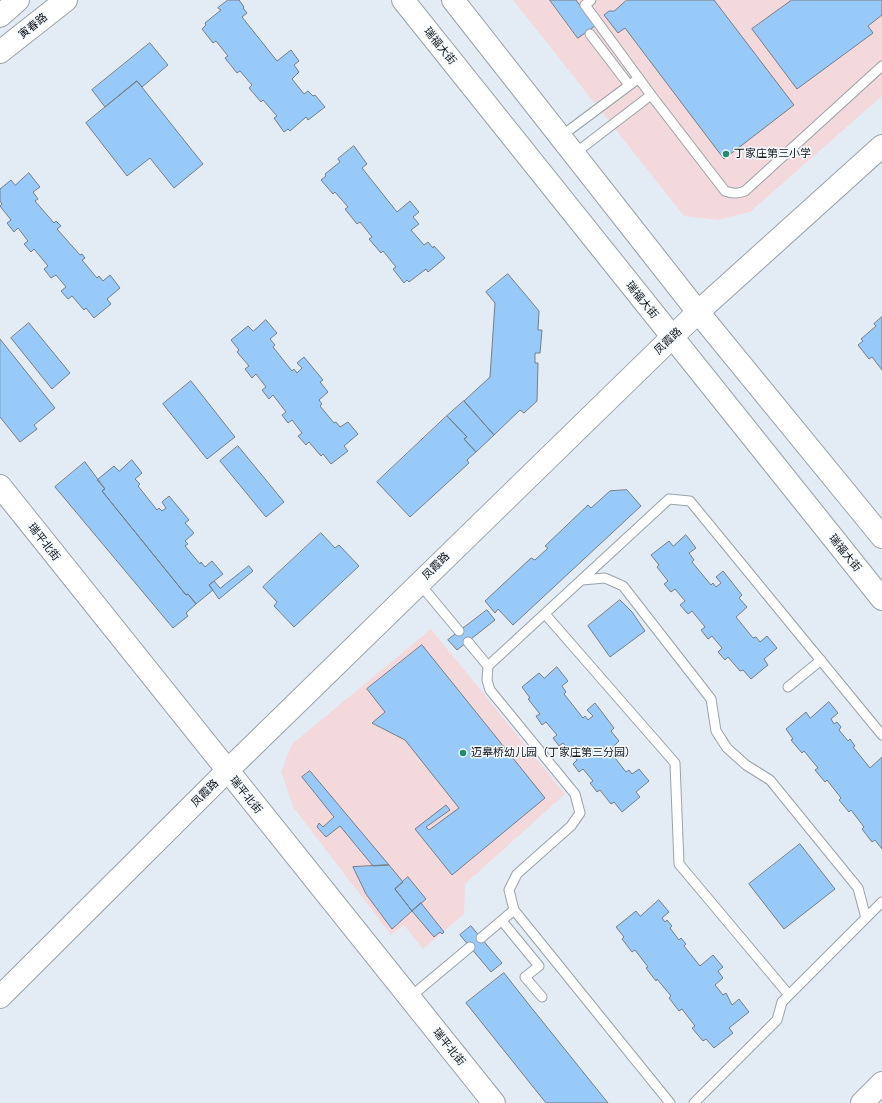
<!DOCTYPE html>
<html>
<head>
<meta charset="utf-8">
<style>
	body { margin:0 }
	canvas { display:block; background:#e3ecf5 }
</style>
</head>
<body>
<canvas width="882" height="1103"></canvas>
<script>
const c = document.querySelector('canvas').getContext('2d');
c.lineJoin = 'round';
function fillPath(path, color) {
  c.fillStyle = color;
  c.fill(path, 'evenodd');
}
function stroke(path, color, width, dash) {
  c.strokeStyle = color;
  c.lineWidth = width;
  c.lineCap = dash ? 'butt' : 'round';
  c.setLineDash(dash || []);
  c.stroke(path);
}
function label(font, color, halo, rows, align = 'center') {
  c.font = font + ' "Golos Text","Noto Sans SC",sans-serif';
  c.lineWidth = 3;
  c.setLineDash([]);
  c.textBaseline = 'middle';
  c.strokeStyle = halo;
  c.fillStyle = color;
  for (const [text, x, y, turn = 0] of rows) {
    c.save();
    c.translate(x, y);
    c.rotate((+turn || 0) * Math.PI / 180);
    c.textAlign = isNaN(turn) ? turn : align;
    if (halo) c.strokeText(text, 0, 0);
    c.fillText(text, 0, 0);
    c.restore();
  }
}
const education = new Path2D(`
	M513,0H882V96L750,212L718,220L684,216Z
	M431,629L565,794L465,884L464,914L423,949L404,925L391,935L293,807L281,771L292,744Z`);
const building = new Path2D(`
	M228,0H239L244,7L243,8L247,13L242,17L277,61L291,50L299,61L294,65L299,72L292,79L304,94L308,91L313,96L315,95L325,107L308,120L306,117L290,131L288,129L284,132L274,118L277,116L263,100L261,102L249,88L252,85L240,71L237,73L225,58L228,56L216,41L213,43L202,29L206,25L205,23L221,10L218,8Z
	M550,0H576L595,26L578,38Z
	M627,0H714L794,105L724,159L625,28L618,33L604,15L609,11H614Z
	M792,0H882V15L868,26L873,33L797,89L752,29Z
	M150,43L168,65L142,87L137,81L105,107L92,90Z
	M137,81L203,164L174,188L150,158L127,176L86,123Z
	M354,146L367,164L362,168L397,212L410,201L419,212L413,217L419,224L411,230L424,245L428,242L433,248L434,246L445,258L428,272L426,269L409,282L407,280L404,283L393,269L396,267L383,251L381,253L369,239L372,237L360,222L357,224L345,209L348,207L335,192L333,194L321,180L326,176L325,174L340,162L338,159Z
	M29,173L40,187L33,192L38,199L35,201L54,223L56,221L61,226L57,229L80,255L82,254L85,258L82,260L97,278L99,276L103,281L110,275L120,288L107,299L111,304L94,318L86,308L84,310L72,296L68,299L61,291L66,287L56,275L51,278L44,269L48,266L34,249L31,252L24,244L28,241L18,228L14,232L7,223L11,220L0,206L2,204L0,201V189L11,180L15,185Z
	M508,274L539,311L538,330H542L540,353H535V363H538L537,401L524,413L520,410L494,435L464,401L490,377L495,303L486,292Z
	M882,317V370L872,357L869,359L858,345L863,341L861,339L876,326L874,324Z
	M266,320L277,333L270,339L275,345L273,347L292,371L294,369L297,373L302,368L297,363L304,357L323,380L320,382L328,392L319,400L322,404L320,406L334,423L336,422L340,427L348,422L358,434L344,446L348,451L331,464L323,454L321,456L309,442L306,445L298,436L302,433L292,420L288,423L282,415L286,412L273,395L269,399L262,390L266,387L256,374L252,378L245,369L249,366L237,352L239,350L231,340L248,326L253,331Z
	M29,323L70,373L52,389L11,338Z
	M0,339L55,408L34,425L37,429L20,442L0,417Z
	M191,381L235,437L207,459L163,404Z
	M464,401L494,435L476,452L464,439L467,437L447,416Z
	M447,416L467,437L464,439L476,452L467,460L469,463L410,517L377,482Z
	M238,446L284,502L266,517L220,461Z
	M132,460L142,473L135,479L140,484L138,486L157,510L159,508L162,511L166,508L162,502L169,496L189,520L185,523L194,533L185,541L188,544L185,546L200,564L201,562L205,567L212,561L223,574L209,585L213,590L196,604L188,594L186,595L102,491L105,489L97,480L114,466L119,471Z
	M85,462L105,489L102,491L186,595L188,594L196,604L186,613L188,616L173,628L55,487Z
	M627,490L641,506L513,625L498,609L495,613L485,601L531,558L535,560L548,548L545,546L588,505L591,508L610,491Z
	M321,533L335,548L339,545L359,566L294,627L274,606L277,602L263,587Z
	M686,535L696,548L689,553L694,560L692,562L711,585L713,583L716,587L721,583L716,577L723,571L742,595L739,598L747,607L736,617L753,638L756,637L760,642L767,636L777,648L764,659L768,665L751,679L743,670L740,671L728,657L725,660L718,652L722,648L712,636L708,639L701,630L705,627L692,611L688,614L680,605L685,601L675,589L671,592L664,584L668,581L657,567L659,565L651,555L669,541L673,546Z
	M249,566L253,571L219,599L209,585L214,581L220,588Z
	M620,600L632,612L645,631L610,657L588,626Z
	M487,610L495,620L457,650L448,640Z
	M422,645L545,798L452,875L415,829L446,805L450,810L426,827L429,830L459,808L405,740L372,723L385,712L367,689Z
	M557,667L568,681L562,686L566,692L564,694L583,718L585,716L588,720L593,716L587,710L595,703L614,728L611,731L619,741L611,749L614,752L612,754L626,772L629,770L632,774L639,769L649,781L636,792L640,797L622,812L614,802L611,804L600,790L597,792L590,783L593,781L583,769L579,772L573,764L577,760L563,743L559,746L553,738L557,735L546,722L542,725L536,716L540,714L528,699L530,698L522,687L539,673L544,678Z
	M829,702L838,713L831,719L834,724L837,722L841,727L839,730L848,741L850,739L855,746L853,747L870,768L882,757V849L875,840L872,842L862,829L864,827L851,810L849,812L839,800L841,798L827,780L825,782L815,770L818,768L804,751L802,753L791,740L793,739L786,729L806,712L810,718Z
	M310,771L389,865L373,866L340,826L326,837L317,827L319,823L323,827L334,817L302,777Z
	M800,844L835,889L784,929L749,884Z
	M389,865L403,882L395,889L412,911L392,929L366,894L353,867Z
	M408,877L426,899L412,911L395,889Z
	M659,900L669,912L662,918L665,922L667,920L672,926L670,928L679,940L681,938L686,944L684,946L700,966L713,955L723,967L718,971L723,978L715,985L723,995L726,993L732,1005L739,999L749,1012L729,1028L733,1033L714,1048L706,1039L703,1041L692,1028L695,1026L682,1009L679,1011L669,998L671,996L657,979L656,981L646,968L648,967L635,950L632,952L622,939L624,937L616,927L636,911L640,916Z
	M421,903L444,932L442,934L440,932L434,937L412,911Z
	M471,926L502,963L491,972L460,935Z
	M504,973L530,1006L608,1103H546L466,1003Z`);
const service = new Path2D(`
	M591,0L585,5L651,95
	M590,34L629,85
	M560,137L639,78
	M574,154L651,95L725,191C733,194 738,194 745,191L882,66
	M582,580L605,578L623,586L711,699L716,731L727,748L746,765L770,780L858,888L866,918
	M419,583L459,631
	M545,614L675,763L679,864L789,995
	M468,642L488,666
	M788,687L821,660
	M502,921L539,966L525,977L542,997
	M481,938L514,910
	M409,998L470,947
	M670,1103L514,910L509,890L517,874L571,826L580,813L575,794L490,690L487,680L488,666L669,499L690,501L882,735
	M694,1103L777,1020L782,1002L882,902`);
const tertiary = new Path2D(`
	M403,0L882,599
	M453,0L698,312L882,537
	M0,486L494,1103
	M0,997L227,771L698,312L882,146
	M862,1103L882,1083`);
const secondary = new Path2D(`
	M0,16L18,0
	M0,52L66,0`);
const markers = [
	[726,154,4,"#228d6c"],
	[463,753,4,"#228d6c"]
];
const streetNames = [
	["寅春路",33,26,-39],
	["瑞福大街",440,46,51],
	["瑞福大街",642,300,51],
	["凤霞路",668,341,-44],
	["瑞平北街",44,542,52],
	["瑞福大街",845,553,51],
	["凤霞路",436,566,-45],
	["凤霞路",205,793,-45],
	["瑞平北街",246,795,51],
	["瑞平北街",449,1047,51]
];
const poiNames = [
	["丁家庄第三小学",734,154],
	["迈皋桥幼儿园（丁家庄第三分园）",471,753]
];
fillPath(education, '#f4d9dc');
fillPath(building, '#98caf9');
stroke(building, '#767d85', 1);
stroke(service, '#9aa2aa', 11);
stroke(tertiary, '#9aa2aa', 24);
stroke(secondary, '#9aa2aa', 24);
stroke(service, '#fff', 9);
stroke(tertiary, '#fff', 22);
stroke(secondary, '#fff', 22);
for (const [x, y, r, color] of markers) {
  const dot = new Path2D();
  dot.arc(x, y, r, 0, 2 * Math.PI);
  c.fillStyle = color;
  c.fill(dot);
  stroke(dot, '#f4f9fe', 1.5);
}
label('11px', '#111417', '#f4f9fe', streetNames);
label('11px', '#111417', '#f4f9fe', poiNames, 'left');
</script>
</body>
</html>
